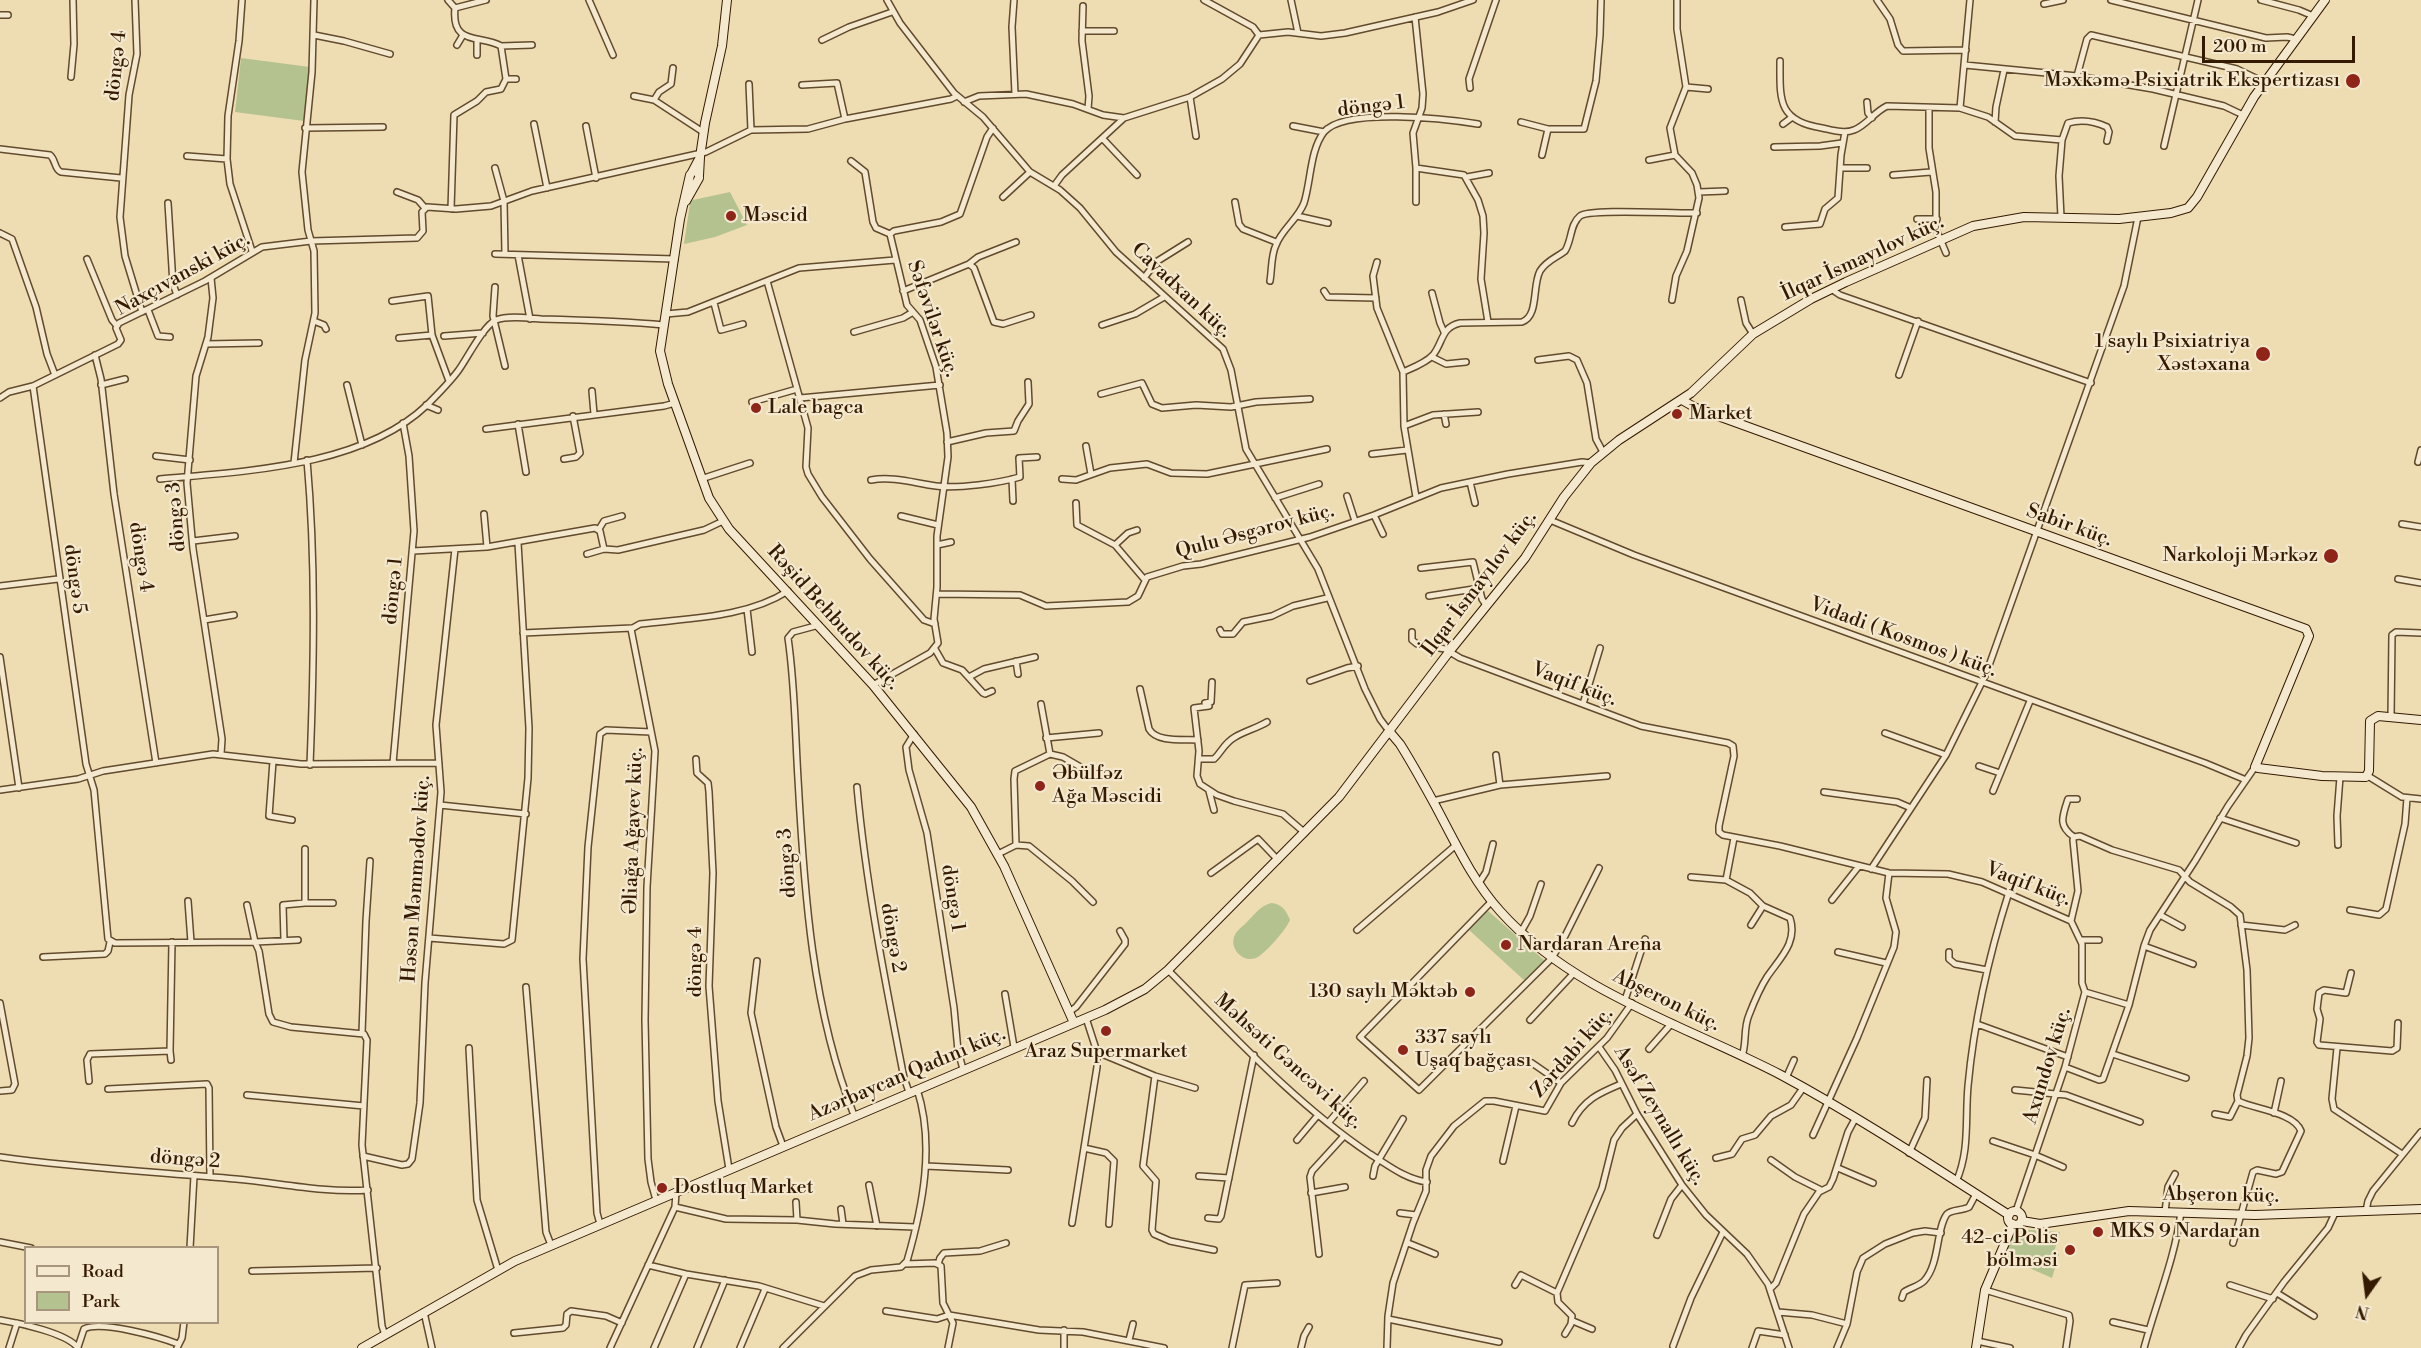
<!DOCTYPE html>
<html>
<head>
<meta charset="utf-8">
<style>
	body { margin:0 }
	#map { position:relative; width:2421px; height:1348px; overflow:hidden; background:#eedcb3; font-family:"Libre Bodoni",serif }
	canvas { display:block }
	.legend { position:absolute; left:24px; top:1246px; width:195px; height:78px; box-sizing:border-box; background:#f4e8ce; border:2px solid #a7967c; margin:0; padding:8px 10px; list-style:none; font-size:18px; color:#331a00 }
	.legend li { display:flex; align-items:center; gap:12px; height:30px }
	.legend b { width:30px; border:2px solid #a7967c }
	.north { position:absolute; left:2337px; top:1264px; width:60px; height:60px; -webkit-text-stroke:4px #f4e8ce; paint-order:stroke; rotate:194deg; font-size:16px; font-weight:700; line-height:24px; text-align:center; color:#331a00 }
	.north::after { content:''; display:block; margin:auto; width:21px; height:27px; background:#331a00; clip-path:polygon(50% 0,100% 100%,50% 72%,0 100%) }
	.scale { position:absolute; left:2202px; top:36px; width:153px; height:27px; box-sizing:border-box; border:3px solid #331a00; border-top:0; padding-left:8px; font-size:18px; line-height:21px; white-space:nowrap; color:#331a00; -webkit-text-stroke:4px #f4e8ce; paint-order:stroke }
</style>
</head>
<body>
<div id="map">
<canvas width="2421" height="1348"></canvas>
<ul class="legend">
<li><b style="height:8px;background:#f4e8ce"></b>Road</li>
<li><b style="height:16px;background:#b4c290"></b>Park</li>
</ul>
<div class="north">N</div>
<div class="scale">200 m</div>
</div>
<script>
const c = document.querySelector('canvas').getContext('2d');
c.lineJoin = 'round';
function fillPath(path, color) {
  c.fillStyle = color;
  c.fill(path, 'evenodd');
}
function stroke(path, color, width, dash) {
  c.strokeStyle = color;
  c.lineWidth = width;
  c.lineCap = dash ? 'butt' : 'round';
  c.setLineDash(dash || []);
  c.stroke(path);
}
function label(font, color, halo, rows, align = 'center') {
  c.font = font + ' "Libre Bodoni",serif';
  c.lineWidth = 4.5;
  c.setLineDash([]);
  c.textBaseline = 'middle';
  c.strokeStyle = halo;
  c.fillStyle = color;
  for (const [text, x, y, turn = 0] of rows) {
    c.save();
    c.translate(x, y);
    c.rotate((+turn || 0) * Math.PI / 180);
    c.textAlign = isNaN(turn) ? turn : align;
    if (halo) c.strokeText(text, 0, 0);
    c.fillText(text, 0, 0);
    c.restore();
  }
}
const green = new Path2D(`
	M241,58L310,67L304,121L235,112Z
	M730,192L747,225L715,237L684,244L690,203L693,200Z
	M1271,903C1282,904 1286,910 1290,920C1286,930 1265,954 1256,958C1243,963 1230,949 1234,937C1236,931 1242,927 1246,923C1254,915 1260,906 1271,903Z
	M1487,910L1545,961L1525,981L1468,929Z
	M2018,1229L2060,1232L2054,1252L2059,1254L2052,1278L2004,1257L2015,1230Z`);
const street = new Path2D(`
	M135,0L137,54L129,95L120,217L125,256L142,312
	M242,0L239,41L228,116L227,159L230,184L252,251
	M448,0L455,8
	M589,0L613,55
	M887,0L900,23L954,93L983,117L1030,172L1060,190L1080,208L1116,252L1223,349L1231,370L1246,449L1318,569L1365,689L1380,719L1389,731
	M1014,0L1012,27L1015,94
	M1204,0L1253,27L1259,35
	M1291,0L1298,33
	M1877,0L1890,19L1898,45L1903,51L1966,50
	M2111,0L2266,38L2287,37L2296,39
	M2261,0L2299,10L2313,16
	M2044,4L2063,0
	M1083,6L1082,41L1089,96L1088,109
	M0,15H8
	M1415,17L1423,94L1422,108L1413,133L1416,168L1464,175L1478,200L1483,216L1484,233L1481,279L1488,322
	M1082,31H1114
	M314,35L344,41L390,54
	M477,40V55
	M822,40L849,27L892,12
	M457,45L463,35
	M501,46L532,45
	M1780,61C1780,99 1777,121 1822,128C1832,130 1844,134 1854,130C1867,125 1874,112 1887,106L1960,108L1988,117L2015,136L2062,140L2059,176L2061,217
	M1965,65L2077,76L2153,89L2224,106L2243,115
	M673,68L671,84L659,92L654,100L703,132
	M2077,76L2087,39L2091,35L2237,69L2264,82
	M71,77L74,44L73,0
	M506,79H516
	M749,84L751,130
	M802,85L837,83L845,119
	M1686,87L1708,89
	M1470,88L1469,79L1496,0
	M634,96L654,100
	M1190,97L1196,136
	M964,102L979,96L1026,94L1073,104L1103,115L1124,118
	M1867,102L1868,113L1872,118
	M1929,108V148L1936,192V229L1946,253
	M1960,108L1970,0
	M1521,122L1548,129H1584L1596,81L1600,35L1601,0
	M1995,122L1996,107L2004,70
	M534,124L547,188
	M1783,124L1791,118
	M586,126L596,178
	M1293,126L1324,132
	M305,128L383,127
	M1103,139L1137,175
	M2062,140L2068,123C2082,119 2094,121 2107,127L2109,132L2107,141
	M2164,146L2198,0
	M1774,147L1820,146L1842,143
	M0,149L50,155C56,160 54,169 61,172L121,178
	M1542,155L1548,129
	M187,156L227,159
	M1649,160L1675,155
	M851,161L865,172L873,222L876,228L890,234
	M495,168L504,201L505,254
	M1416,168V202
	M1840,168H1867
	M1893,175L1931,172
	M1467,177L1489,173
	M1054,186L1062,175L1124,118L1190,97L1222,79L1240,64L1259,35L1288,32L1321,36L1345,33L1438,12L1473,0
	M397,192L418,200L425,208
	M1699,192L1725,191
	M1003,197L1030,172
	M1235,202L1239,224L1243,229L1276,242
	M168,203L173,284L177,295
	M451,209L454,115L477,101L486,92L501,89L506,79L501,46C481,34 451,47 455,8L486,0
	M1297,216L1328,223
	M1917,219H1937
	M1785,227L1820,224L1825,209L1838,198L1841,155L1845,132
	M0,233L12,239L36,307L47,354L55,375
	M495,254L675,259
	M518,255L530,319
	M87,259L112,320L117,326
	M1377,262L1373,276L1377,308L1403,372L1404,426L1416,497
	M969,264L978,257L1016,242
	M211,278L213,298L208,337L196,376L187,483L193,549L222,739L221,754
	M1144,278L1156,262L1188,242
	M767,281L808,428L806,467L808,474L822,497L870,559L924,620L935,624
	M1270,281C1272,269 1271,255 1276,245C1282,229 1298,219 1304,203C1311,181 1310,150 1324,132C1345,107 1447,119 1478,124
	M495,287L493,316L505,366
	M1831,289L1840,295L2091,383
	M903,291L969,264L974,268L994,322L1003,324L1031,315
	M1324,291L1328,297L1376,298
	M1432,293L1440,323L1444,332
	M1672,300L1676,276L1687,251L1699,198L1697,185L1692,173L1675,155L1670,128L1686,87L1677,29V0
	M1741,300L1746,323L1753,334
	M392,301L428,296L432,335L449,381
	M714,303L721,330L743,324
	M148,310L158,336L170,337
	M666,314L688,312L799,268L895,260
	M314,321L324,325L326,329
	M1102,325L1135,314L1164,297
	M854,332L903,318L913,312
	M444,336L483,333
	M399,338L432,335
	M206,344L259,343
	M95,355L101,379L114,494L156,763
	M1432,357L1446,364L1466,362
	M1538,360L1569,356L1577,360L1587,383L1596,439L1603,452
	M1403,372C1412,368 1426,363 1433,355C1443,343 1441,327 1460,323L1522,322C1539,316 1532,286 1540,271C1547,260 1556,258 1565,251C1572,240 1570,224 1580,216C1590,208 1677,214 1697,213
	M1899,375L1918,321
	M101,385L125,379
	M347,385L362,445
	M33,386L86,764L94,790L108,939L115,943L255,942L259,951L269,1014L273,1022L291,1027L364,1034L367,1040L362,1145L382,1326L385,1335
	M592,391L594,414
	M1101,394L1142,383L1152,404L1162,408L1196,405L1231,407L1256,402L1310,399
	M0,398L9,392L33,386L118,344L121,340L116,328L119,323L205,281L262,247L311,241L417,238L423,231L422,212L427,207L456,209L491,206L532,191L706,152L751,130L808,129L845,119L951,99L957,96
	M800,398L940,385
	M752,402L797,389
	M426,405L438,410
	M1444,414L1446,424
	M518,424L526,472
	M1404,426L1433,415L1478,412
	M486,429L664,406L675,403
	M947,442L986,433L1014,431L1018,421L1029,404L1028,382
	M1086,446L1091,474
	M1372,454L1407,450
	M156,456L190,460
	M564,459L576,457L580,453L573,416
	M307,460C316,562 314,663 310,765
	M2418,462L2421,450
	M294,463L305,360L315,313L314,251L308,230L302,172L312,72L314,0
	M160,479C245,471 362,467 427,405C438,394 449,383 458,371C467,359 483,326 496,320C508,315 528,318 541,319C582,320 623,321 664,325
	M701,479L750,463
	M1012,479L1013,501
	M1062,479L1076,480L1110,468L1147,464L1171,473L1207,474L1327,449
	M871,480C893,476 914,483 936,486C958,489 999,483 1020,477L1019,458L1037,457
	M1470,482L1475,503
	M1347,496L1355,521
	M1275,498L1319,484
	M1076,503L1077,525L1115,545L1144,579
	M484,514L487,547
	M1374,515L1383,534
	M901,516L938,525
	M1550,520L1634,555L2205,763L2246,780
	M2402,524L2421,527
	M599,529L604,521L622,516
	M193,541L235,536
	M937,545L951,542
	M1115,545L1128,533L1137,530
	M413,551L487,547L595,528L600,531L604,549L618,550L704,530L723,521
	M587,554L604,549
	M1421,568L1473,562L1482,599L1486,605
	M2398,579L2421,583
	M0,586L58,579
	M937,594L1020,595L1046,606L1128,602L1138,596L1147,577L1183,566L1201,564L1310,537L1374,515L1441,488L1508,474L1582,462L1591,463
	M1429,596L1480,588
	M747,609L752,652
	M204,620L234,615
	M819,625L793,632L788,638C795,685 795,731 798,779C804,890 812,1011 854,1115
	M1220,630L1222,634H1233L1243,622L1272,616L1293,606L1327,598
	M1412,632V640L1417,644L1445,649L1460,658L1641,726L1728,743L1733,746L1734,756L1719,826V832L1723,835L1780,846L1889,873L1948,874L1982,882L2071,921L2078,891L2073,840L2074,837L2080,836L2112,850L2179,870L2190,882L2231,907L2240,915L2247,970L2249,1038L2247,1056L2237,1095L2238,1101C2253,1109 2294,1112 2301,1131L2282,1172L2276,1174L2257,1170L2253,1172L2233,1243
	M523,633L632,628
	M935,649L943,663L962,670L983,693L985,694L992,691
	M0,657L19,788
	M1016,661L1018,674
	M969,677L984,669L1035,657
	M1310,681L1347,668L1358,666
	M873,685L930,653L938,643L934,619L937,587V536L948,457L947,433L936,367L920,320L907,305L890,234L894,231L941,222L960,214L987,137L993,128
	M1140,689L1149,729C1157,743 1184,739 1198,740
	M1205,703L1211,702L1212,682
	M1041,704L1050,754
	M1583,704L1600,648
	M1209,706L1194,708L1199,751L1197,776L1200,784L1217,795L1234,801L1283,814L1305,833
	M2391,717L2392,635L2396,632L2421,633
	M1885,733L1946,755
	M914,734L906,747L909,770L927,833L954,1008L958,1051L963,1069
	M1046,738L1099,733
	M1496,755L1500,785
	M696,759L697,773L708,783L709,792L713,873L709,986L718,1101L729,1169
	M1199,759H1214C1222,752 1223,744 1235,737C1245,731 1257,728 1267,722
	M273,761L269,816L292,820
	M393,763L414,531L409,456L403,423
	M1979,766L2000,773
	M2368,776L2402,797L2421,799
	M857,787C866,885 885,981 904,1078L909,1092
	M0,790L78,779L103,771L213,754L301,764L439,763
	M1209,791L1214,810
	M1993,791L2030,701
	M1824,792L1897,802L1911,808
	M1433,801L1500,785L1607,776
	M440,805L526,814
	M2220,818L2296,843
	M2074,837C2058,826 2062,817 2068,799H2077
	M1016,845L1014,779L1015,771L1050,754L1063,757L1089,772
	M2338,845L2337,816L2340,777
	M305,849V903
	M998,854L1016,845L1029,846L1072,881L1093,902
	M1871,869L1946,755L1986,674L2124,286L2138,217
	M1211,873L1258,839L1278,860
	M1691,877L1726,880L1750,893L1763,906L1790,918C1798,942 1780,958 1767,977C1760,988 1754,1002 1749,1015C1743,1029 1747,1043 1742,1056
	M1726,880L1734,838
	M1479,883L1486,872L1493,844
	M1832,900L1859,866
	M188,901L191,942
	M1492,901L1360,1037L1419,1090L1552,958L1565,936L1599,868
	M247,905L255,942L298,940
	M2350,910L2379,915L2386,909L2405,824L2407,798
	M2160,915L2182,927
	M2071,921L2082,944V983L2085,992
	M1751,925L1763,906
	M2241,925L2285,930L2295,925
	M1357,930L1456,845
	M1521,932L1530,916L1541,884
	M429,938L504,944L512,940L528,778L529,728L518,543
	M284,940L283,905L305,903H333
	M2081,940H2099
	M2144,946L2193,964
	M1838,952L1886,963
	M1949,952V959L1955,964L1987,970
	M43,957L105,954L108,951L110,942
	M757,961L751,1013L776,1127L783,1146
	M1168,970C1232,1034 1294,1103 1370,1154C1388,1165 1405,1179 1427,1182
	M2351,973L2346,993L2324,990L2319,993L2317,1009L2320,1019L2317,1042L2319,1045L2392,1051L2397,1048L2398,1023
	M526,987L546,1232L551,1245
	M1005,994L1014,1047
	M1625,1000L1645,939
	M0,1003L15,1084L12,1090L0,1091
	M1069,1012L1076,1007L1125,944V940L1120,931
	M1530,1020L1574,973
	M1977,1024L2068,1057
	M362,1033L366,921L370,861
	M1599,1047L1615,1070L1637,1114L1682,1185L1706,1215L1747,1254L1768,1284L1789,1348
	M469,1048L477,1200L498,1270
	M2337,1048L2332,1099L2334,1109L2402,1154
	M1649,1049L1672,1023
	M170,1051L171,1060
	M1097,1052L1155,1076L1195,1088
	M2113,1054L2186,1078
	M1532,1063L1561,1083
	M2065,1067L2099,1080L2103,1079L2129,1005
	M1155,1076L1143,1166L1156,1181L1152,1230L1154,1234L1170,1241L1214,1250
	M1786,1078L1794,1060
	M89,1081L87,1060L90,1054L170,1051L172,942
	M108,1089L207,1084L209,1088L210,1177
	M2015,1090L2066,1095L2140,1122
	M247,1095L364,1106
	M2274,1113L2281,1081
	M2215,1114L2230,1117L2238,1101
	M1328,1123L1364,1081
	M1572,1123C1583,1100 1599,1093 1621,1084
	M1813,1135L1857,1038L1894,947L1896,932L1886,898L1889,873
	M1297,1140L1318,1115
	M1993,1141L2035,1155L2063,1167
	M1084,1148L1106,1153L1114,1161L1109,1224
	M1909,1153L1925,1118L1927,1080
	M363,1156L402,1165L408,1164L412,1159L420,1103L425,983L441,792L436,725L455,549
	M0,1157C78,1168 157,1172 236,1179C280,1183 323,1193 368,1190
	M1716,1158L1732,1154L1742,1139L1755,1135L1771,1116L1791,1105L1803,1088
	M1771,1160L1795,1177L1821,1190
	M1503,1161L1516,1106
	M926,1166L1008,1170
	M1838,1168L1873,1183
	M1199,1176L1229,1178
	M1373,1176L1375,1166L1403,1119
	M1956,1182C1970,1151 1965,1119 1968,1086C1974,1021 1989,955 2009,892
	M869,1185L877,1226
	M1311,1193L1345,1187
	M656,1200L651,1182L648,1159L645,1020L647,887L655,751L631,629L640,624C688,618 746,618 788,591
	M796,1202L797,1220
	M675,1207L726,1219L797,1220L835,1224L915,1227
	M841,1209L843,1224
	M2016,1211L2065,1067L2085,992L2129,1005L2144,946L2150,930L2195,861L2228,806L2255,767
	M2366,1211L2368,1201L2373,1191L2421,1132
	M2165,1212L2168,1187L2175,1174
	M1400,1213L1416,1215
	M1208,1218L1219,1219L1221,1216L1254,1055
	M1072,1223L1097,1067V1052L1086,1018
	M600,1224L597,1213L583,959L588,847L600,734L606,730L651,732
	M1657,1235L1671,1199L1682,1185
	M0,1242L31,1248
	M1408,1243L1435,1254
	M190,1248L194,1176
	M1319,1254L1310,1177L1312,1171L1344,1136
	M905,1264L935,1263L941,1266L943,1303L949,1315L1039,1330L1083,1332L1164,1348
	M938,1264L940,1258L944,1253L980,1251L1006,1243
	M648,1265L686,1274L759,1286L824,1306
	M252,1271L377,1268
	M1515,1285L1521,1275L1557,1293
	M2230,1285L2273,1299
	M1771,1288L1776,1283L1804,1214L1819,1192L1829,1187L1833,1179L1848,1132L1855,1119
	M1985,1290L2069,1315L2070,1321L2066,1348
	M2277,1293L2314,1316
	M1902,1298L1904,1292C1910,1288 1919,1286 1924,1281C1940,1264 1936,1228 1947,1214C1952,1209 1962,1211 1969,1207L1976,1194
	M886,1311L937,1319L949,1315L953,1323L948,1348
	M424,1312L432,1348
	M1778,1312L1812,1315L1847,1324
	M1388,1319L1499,1342
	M0,1320C19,1323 67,1333 78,1348
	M1573,1321L1592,1329
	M2113,1322L2148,1330
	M514,1333L563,1328L566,1325L567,1314L571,1311L606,1316L622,1323
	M1565,1334L1571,1324L1572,1316L1558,1302L1557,1293L1602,1188L1614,1140L1622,1128L1637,1114
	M1129,1340L1133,1324
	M1977,1341L2010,1348
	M1673,1346L1691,1298L1723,1232
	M78,1347L84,1329C101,1320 160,1337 178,1344
	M9,1348L17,1323
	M177,1348L182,1338L184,1322
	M610,1348L675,1207L676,1192
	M654,1348L686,1274
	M697,1348L725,1280
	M740,1348L765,1289
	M783,1348L855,1276L871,1270L901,1267L907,1261C923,1206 935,1144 917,1089
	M1064,1348V1330
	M1232,1348L1245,1285L1277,1283
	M1301,1348L1304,1336L1309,1327
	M1387,1348L1388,1316L1393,1283L1413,1223L1426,1191V1170L1431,1156L1454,1126L1485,1101H1494L1545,1111L1561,1083L1607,1038L1632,1003
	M1752,1348L1758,1331L1785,1335
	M1837,1348L1847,1324L1857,1272L1863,1258L1885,1244L1913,1233L1925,1231L1941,1233
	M2144,1348C2156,1303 2175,1258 2181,1212
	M2239,1348L2246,1335L2284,1282L2328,1228L2335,1213`);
const secondary = new Path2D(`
	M700,157L705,123L722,46L727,0
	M691,174L700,157L699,176
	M690,175L680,219L660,351L668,384L709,498L729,529L873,685L971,807L1004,866L1074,1023
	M686,201L699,178
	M1682,400L1696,408L2306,629L2309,636L2255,767L2258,768L2322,776L2366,777L2369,771L2370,721L2378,716L2421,720
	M1389,731L1400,744C1412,763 1423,783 1434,803C1454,840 1472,880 1500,911C1572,992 1687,1026 1781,1075C1859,1117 1934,1167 2009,1215
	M2008 1218a7 7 0 1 1 14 0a7 7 0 1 1-14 0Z
	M2022,1221L2040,1224L2129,1211L2255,1215L2421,1209
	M362,1348L515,1261L1105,1010L1145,989L1168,970L1339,797L1449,652L1525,558L1564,497L1591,463L1619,440L1691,393L1753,334L1811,299L1846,282L1973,226L2024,217L2119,219L2171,213L2188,208L2197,197L2254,97L2325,0
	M1976,1348L1985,1290L2013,1224`);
const markers = [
	[2353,81,8,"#8f2418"],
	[731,216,6,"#8f2418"],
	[2263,354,8,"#8f2418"],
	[756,408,6,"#8f2418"],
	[1677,414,6,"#8f2418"],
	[2331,556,8,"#8f2418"],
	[1040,786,6,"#8f2418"],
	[1506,945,6,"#8f2418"],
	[1470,992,6,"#8f2418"],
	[1106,1031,6,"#8f2418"],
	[1403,1050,6,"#8f2418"],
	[662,1188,6,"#8f2418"],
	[2098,1232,6,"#8f2418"],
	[2070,1250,6,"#8f2418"]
];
const streetNames = [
	["döngə 4",117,66,-84],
	["döngə 1",1371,107,-7],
	["İlqar İsmayılov küç.",1863,259,-25],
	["Naxçıvanski küç.",183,275,-29],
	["Cavadxan küç.",1181,291,43],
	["Səfəvilər küç.",932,319,71],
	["döngə 3",177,517,-95],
	["Sabir küç.",2069,526,20],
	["Qulu Əsgərov küç.",1255,532,-15],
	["döngə 4",140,557,81],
	["döngə 5",74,579,82],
	["İlqar İsmayılov küç.",1480,584,-53],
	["döngə 1",394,591,-85],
	["Rəşid Behbudov küç.",833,618,48],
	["Vidadi ( Kosmos ) küç.",1903,638,20],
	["Vaqif küç.",1574,685,21],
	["Əliağa Ağayev küç.",634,831,-88],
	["döngə 3",788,863,-94],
	["Həsən Məmmədov küç.",417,879,-86],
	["Vaqif küç.",2028,885,21],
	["döngə 1",952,898,81],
	["döngə 2",892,938,80],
	["döngə 4",696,962,-90],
	["Abşeron küç.",1666,1001,26],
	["Zərdabi küç.",1573,1053,-49],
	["Məhsəti Gəncəvi küç.",1288,1062,42],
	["Axundov küç.",2048,1066,-73],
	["Azərbaycan Qadını küç.",907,1075,-23],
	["Asəf Zeynallı küç.",1659,1116,59],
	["döngə 2",185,1160,4],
	["Abşeron küç.",2221,1196,1]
];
const poiNames = [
	["Məxkəmə Psixiatrik Ekspertizası",2340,81,"right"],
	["Məscid",743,216],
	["1 saylı Psixiatriya",2250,342,"right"],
	["Xəstəxana",2250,365,"right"],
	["Lale bagca",768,408],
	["Market",1689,414],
	["Narkoloji Mərkəz",2318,556,"right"],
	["Əbülfəz",1052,774],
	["Ağa Məscidi",1052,797],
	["Nardaran Arena",1518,945],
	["130 saylı Məktəb",1458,992,"right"],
	["337 saylı",1415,1038],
	["Uşaq bağçası",1415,1061],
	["Araz Supermarket",1106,1052,"center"],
	["Dostluq Market",674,1188],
	["MKS 9 Nardaran",2110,1232],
	["42-ci Polis",2058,1238,"right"],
	["bölməsi",2058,1261,"right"]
];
fillPath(green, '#b4c290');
stroke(street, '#624a2d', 8);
stroke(secondary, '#331a00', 10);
stroke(street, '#f4e8ce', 5);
stroke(secondary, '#f4e8ce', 8);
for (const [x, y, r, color] of markers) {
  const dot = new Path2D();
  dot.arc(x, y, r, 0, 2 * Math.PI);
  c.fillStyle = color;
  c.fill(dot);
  stroke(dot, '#f4e8ce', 2);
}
label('20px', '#331a00', '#f4e8ce', streetNames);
label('20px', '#331a00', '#f4e8ce', poiNames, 'left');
</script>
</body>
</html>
